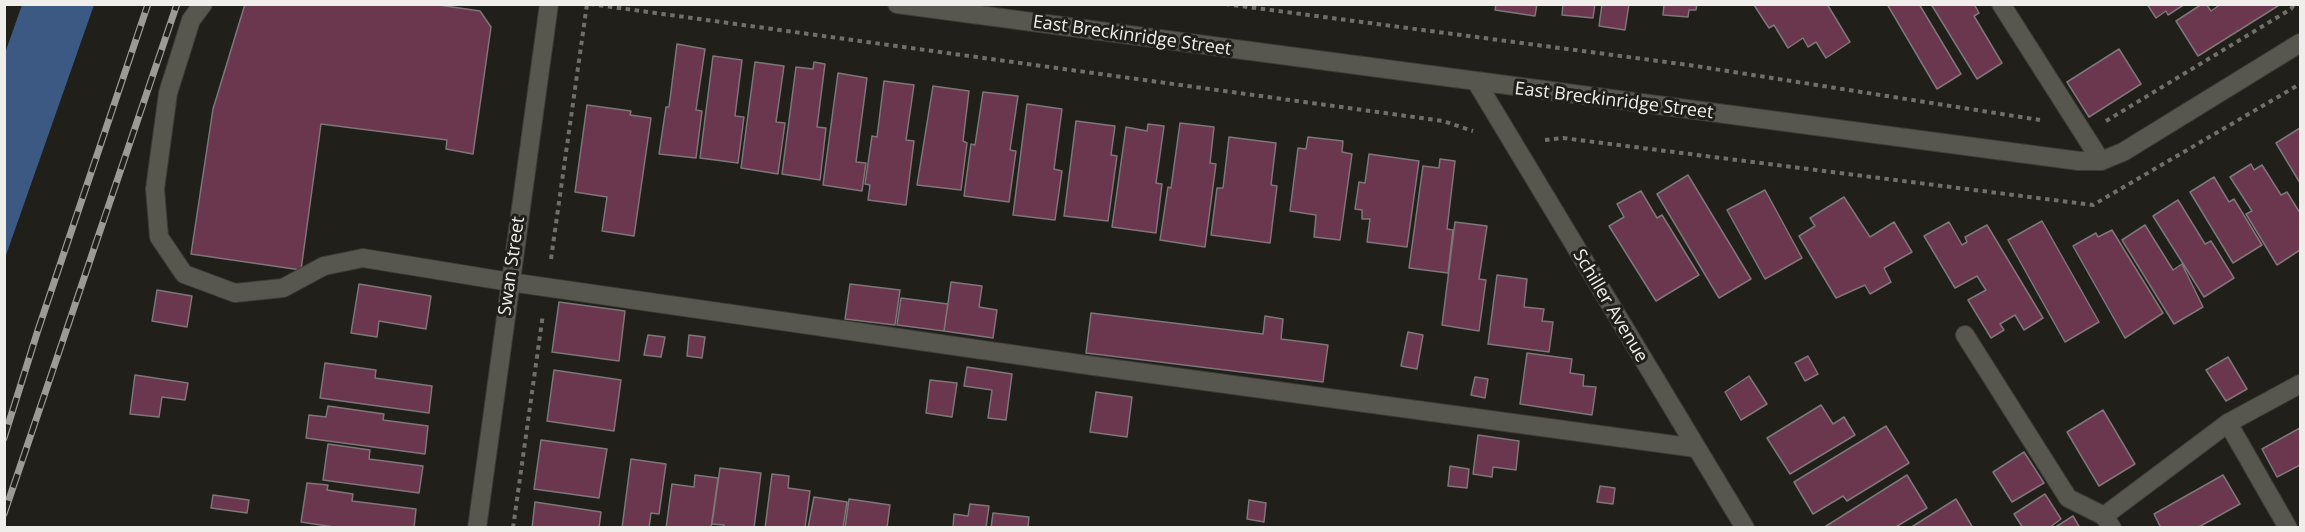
<!DOCTYPE html>
<html>
<head>
<meta charset="utf-8">
<style>
	body { margin:0 }
	#map { position:relative; width:2305px; height:532px; overflow:hidden; background:#201f1a; font-family:"Open Sans",sans-serif }
	canvas { display:block }
	.frame { position:absolute; inset:0; border:6px solid #efeeea; pointer-events:none }
</style>
</head>
<body>
<div id="map">
<canvas width="2305" height="532"></canvas>
<div class="frame"></div>
</div>
<script>
const c = document.querySelector('canvas').getContext('2d');
c.lineJoin = 'round';
function fillPath(path, color) {
  c.fillStyle = color;
  c.fill(path, 'evenodd');
}
function stroke(path, color, width, dash) {
  c.strokeStyle = color;
  c.lineWidth = width;
  c.lineCap = dash ? 'butt' : 'round';
  c.setLineDash(dash || []);
  c.stroke(path);
}
function label(font, color, halo, rows, align = 'center') {
  c.font = font + ' "Open Sans",sans-serif';
  c.lineWidth = 6;
  c.setLineDash([]);
  c.textBaseline = 'middle';
  c.strokeStyle = halo;
  c.fillStyle = color;
  for (const [text, x, y, turn = 0] of rows) {
    c.save();
    c.translate(x, y);
    c.rotate((+turn || 0) * Math.PI / 180);
    c.textAlign = isNaN(turn) ? turn : align;
    if (halo) c.strokeText(text, 0, 0);
    c.fillText(text, 0, 0);
    c.restore();
  }
}
const water = new Path2D(`
	M22,5H94L5,258V53Z`);
const building = new Path2D(`
	M245,4H432L480,11L491,27L473,154L446,149L447,140L321,124L301,270L191,254L213,109Z
	M1496,4H1537L1535,16L1495,10Z
	M1563,4H1595L1593,18L1562,15Z
	M1602,4H1629L1625,30L1599,26Z
	M1664,4H1697L1696,10H1689L1688,17L1663,15Z
	M1756,4H1827L1850,42L1826,58L1816,42L1808,47L1803,38L1788,48L1774,25L1769,28L1754,5Z
	M1887,4H1919L1961,74L1937,89Z
	M1931,4H1974L1979,13L1974,16L2002,63L1977,79Z
	M2147,4H2185L2168,15L2166,11L2156,18Z
	M2202,4H2206L2211,11L2221,4H2281L2198,56L2176,21Z
	M677,44L705,49L696,110L702,111L696,158L659,154L666,107H669Z
	M2119,49L2141,84L2089,117L2067,82Z
	M713,56L742,60L735,116L744,117L738,163L700,158Z
	M755,62L784,66L776,122L785,123L778,174L741,168Z
	M814,62L825,64L817,127L826,128L820,180L782,174L796,67L813,69Z
	M838,73L867,78L856,162L866,163L862,191L823,185Z
	M884,81L914,85L906,140L914,141L906,205L868,200L870,185L865,184L872,136L877,137Z
	M933,86L969,91L963,141L967,143L961,190L917,185Z
	M983,92L1018,96L1010,150L1016,151L1009,202L964,196L971,144L975,145Z
	M1027,104L1062,109L1054,169L1062,171L1055,220L1013,215Z
	M587,105L631,111L630,115L651,118L634,236L602,231L607,197L575,192Z
	M1076,121L1115,126L1111,155L1117,156L1108,221L1064,216Z
	M1180,123L1214,127L1210,163L1216,164L1205,247L1160,240L1168,187L1171,188Z
	M1148,124L1164,126L1156,183L1162,184L1156,233L1112,227L1126,127L1147,131Z
	M2300,128V183L2276,143Z
	M1229,137L1276,143L1271,185L1277,186L1270,243L1211,235L1217,188H1223Z
	M1308,137L1343,141L1342,152L1352,154L1340,240L1314,237L1316,215L1290,211L1298,148L1306,149Z
	M1369,154L1419,161L1407,247L1367,242L1370,219H1362V210L1355,209L1359,182L1365,183Z
	M1440,159L1455,161L1447,229L1453,230L1448,273L1409,268L1423,166L1439,168Z
	M2251,164L2254,170L2262,165L2281,195L2287,192L2300,213V250L2277,265L2246,214L2252,211L2230,177Z
	M1688,175L1751,279L1719,298L1657,194Z
	M2214,177L2229,202L2234,199L2262,245L2233,263L2190,192Z
	M1765,190L1802,258L1765,279L1727,210Z
	M1641,191L1657,218L1662,215L1699,275L1656,301L1609,226L1624,217L1617,204Z
	M1844,197L1870,237L1894,222L1912,252L1884,268L1891,282L1870,294L1865,285L1836,298L1799,236L1815,226L1810,218Z
	M2178,200L2205,244L2211,241L2234,278L2204,297L2153,216Z
	M2042,221L2099,322L2065,342L2008,240Z
	M1455,222L1487,226L1479,279L1486,280L1479,331L1442,325Z
	M1949,222L1962,245L1967,242L1965,237L1987,225L2043,318L2024,330L2015,315L2000,324L2004,330L1991,338L1968,300L1986,290L1977,276L1955,288L1924,236Z
	M2145,225L2173,270L2182,264L2203,307L2174,324L2122,240Z
	M2112,230L2163,313L2125,338L2073,246L2096,233L2098,237Z
	M1497,275L1527,279L1524,307L1544,309L1542,321L1553,322L1549,352L1488,344Z
	M951,282L982,286L979,307L997,310L993,338L944,331Z
	M359,284L431,296L426,329L379,321L377,337L351,333Z
	M850,284L900,290L895,325L845,319Z
	M157,290L192,296L187,327L152,321Z
	M901,298L948,304L944,331L897,325Z
	M559,302L625,311L619,361L552,352Z
	M1091,313L1263,334L1265,316L1283,319L1281,339L1328,345L1323,382L1086,353Z
	M1408,332L1423,335L1417,369L1401,366Z
	M648,335L665,337L661,357L644,355Z
	M689,335L705,337L702,358L687,356Z
	M1527,353L1572,359L1570,373L1584,375L1583,386L1596,387L1592,415L1520,404Z
	M1808,356L1818,374L1805,381L1795,363Z
	M2228,357L2247,389L2226,401L2206,370Z
	M325,363L376,370L375,378L432,386L429,413L320,398Z
	M967,367L1012,374L1006,420L988,418L992,390L964,386Z
	M554,370L621,380L614,431L547,421Z
	M135,375L188,383L185,400L162,397L159,417L130,414Z
	M1749,376L1767,404L1741,420L1725,392Z
	M1475,377L1488,379L1485,398L1471,395Z
	M930,380L957,383L952,417L926,413Z
	M1096,392L1132,397L1127,437L1090,432Z
	M1821,405L1833,424L1844,417L1855,435L1790,474L1767,438Z
	M328,406L384,414L383,420L428,426L425,454L306,438L309,415L326,417Z
	M2103,410L2135,464L2099,486L2067,432Z
	M1886,426L1909,463L1847,501L1843,496L1813,514L1794,482Z
	M2300,428V465L2277,477L2262,449Z
	M1478,435L1519,441L1516,470L1493,467L1492,477L1473,474Z
	M541,440L607,449L599,498L534,489Z
	M328,444L370,450L369,459L423,466L419,493L323,480Z
	M2024,452L2044,483L2012,502L1993,472Z
	M631,459L666,464L659,514L651,513L649,528H622Z
	M1450,466L1469,469L1467,488L1448,486Z
	M720,468L761,473L754,528H723L724,525L712,524Z
	M772,474L789,476L788,488L810,491L805,528H765Z
	M695,475L718,478L711,528H666L672,484L694,487Z
	M1907,475L1927,508L1894,528H1823Z
	M2223,475L2240,504L2197,528H2161L2154,514Z
	M307,483L328,485L327,490L353,494L352,501L416,509L414,528H340L301,522Z
	M1600,486L1615,488L1613,504L1597,502Z
	M2045,494L2061,519L2049,528H2023L2014,514Z
	M213,495L249,500L247,513L211,508Z
	M814,497L847,502L843,528H808Z
	M849,499L890,505L887,528H845Z
	M1956,499L1973,528H1910Z
	M1249,500L1266,503L1264,522L1247,519Z
	M535,502L601,512L599,528H532Z
	M970,504L989,506L986,528H953L954,514L968,516Z
	M993,513L1029,517L1028,528H991Z
	M2073,516L2080,528H2054Z`);
const path = new Path2D(`
	M590,4L1443,121L1473,131
	M1225,4L1689,65L2040,120
	M2106,121L2291,9L2294,4
	M1545,140L1563,138L2093,205L2300,84
	M551,259L587,4
	M513,528L543,314`);
const lane = new Path2D(`
	M203,4L191,20L168,93L155,189L159,237L184,274L235,293L283,288L324,266L363,258L510,282L1094,366L1696,448
	M2001,4L2101,161
	M1965,335L2068,498L2104,516L2112,528
	M2104,516L2228,423L2300,384`);
const street = new Path2D(`
	M1477,83L1745,528
	M2228,423L2288,528
	M477,528L549,4`);
const secondary = new Path2D(`
	M897,4L2079,161H2101L2123,152L2300,43`);
const rail = new Path2D(`
	M4,438L38,330L148,4
	M4,514L177,4`);
const streetNames = [
	["East Breckinridge Street",1132,36,8],
	["East Breckinridge Street",1614,101,7],
	["Swan Street",512,266,-82],
	["Schiller Avenue",1610,306,59]
];
fillPath(water, '#3c5984');
fillPath(building, '#6a374e');
stroke(building, '#7e7679', 1.5);
stroke(lane, '#3c3b37', 20);
stroke(street, '#3c3b37', 20);
stroke(secondary, '#3c3b37', 20);
stroke(path, '#706f6a', 4, [4.5, 4.5]);
stroke(lane, '#57564f', 18);
stroke(street, '#57564f', 18);
stroke(secondary, '#57564f', 18);
stroke(rail, '#9b9a95', 7);
stroke(rail, '#201f1a', 4.5, [14]);
label('18px', '#efeeea', '#201f1a', streetNames);
</script>
</body>
</html>
